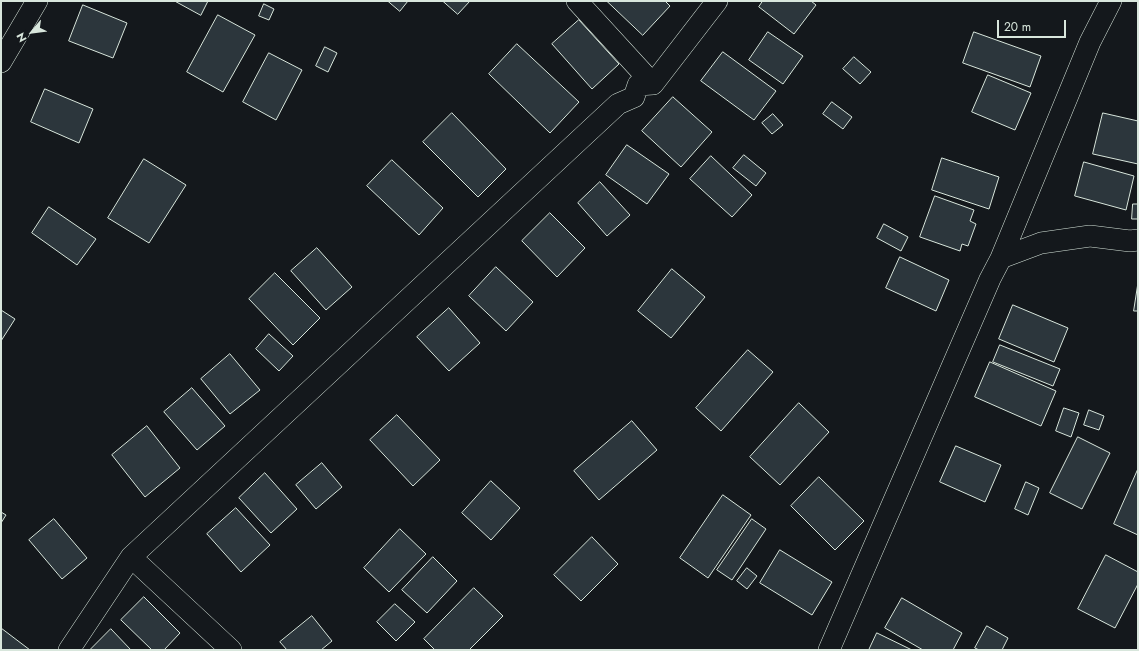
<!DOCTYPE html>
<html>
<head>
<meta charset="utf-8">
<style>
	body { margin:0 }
	#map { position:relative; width:1139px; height:651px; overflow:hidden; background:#14181c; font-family:Jost,sans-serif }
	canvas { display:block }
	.frame { position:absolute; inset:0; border:2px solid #d8e6dc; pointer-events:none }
	.north { position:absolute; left:12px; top:12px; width:40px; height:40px; -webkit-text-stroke:3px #14181c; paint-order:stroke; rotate:242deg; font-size:11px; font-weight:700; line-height:16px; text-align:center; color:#d8e6dc }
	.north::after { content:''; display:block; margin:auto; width:14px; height:18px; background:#d8e6dc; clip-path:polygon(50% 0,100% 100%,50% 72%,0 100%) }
	.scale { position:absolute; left:997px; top:20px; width:69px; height:18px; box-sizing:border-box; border:2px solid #d8e6dc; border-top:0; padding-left:5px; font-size:12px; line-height:14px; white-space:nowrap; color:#d8e6dc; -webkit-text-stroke:3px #14181c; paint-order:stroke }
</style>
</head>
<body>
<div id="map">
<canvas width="1139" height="651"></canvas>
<div class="frame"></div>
<div class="north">N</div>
<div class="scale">20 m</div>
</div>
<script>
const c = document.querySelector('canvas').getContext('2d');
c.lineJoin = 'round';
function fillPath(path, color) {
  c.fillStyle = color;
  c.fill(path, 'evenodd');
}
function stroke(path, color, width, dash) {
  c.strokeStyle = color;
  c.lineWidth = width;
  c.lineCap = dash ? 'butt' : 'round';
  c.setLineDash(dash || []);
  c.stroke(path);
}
const building = new Path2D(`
	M175,1H208L201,15Z
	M388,1H408L400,11Z
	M443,1H470L458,14Z
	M607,1H665L670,6L643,35Z
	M763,1H811L816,5L794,34L759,7Z
	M264,4L274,9L269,20L259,16Z
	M83,5L127,23L113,58L69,41Z
	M218,15L255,35L223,92L187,72Z
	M579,20L619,64L592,89L552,44Z
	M768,32L803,56L783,84L749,60Z
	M974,32L1041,56L1030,87L963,63Z
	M517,44L579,102L550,133L489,74Z
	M325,47L337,53L328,72L316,66Z
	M723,52L776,91L754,120L701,81Z
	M269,53L302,70L276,120L243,102Z
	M854,57L871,72L860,84L843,69Z
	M988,75L1031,93L1015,130L972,112Z
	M45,89L93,109L79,143L31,122Z
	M673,97L712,132L681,167L642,131Z
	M832,102L852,117L843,129L823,114Z
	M452,113L506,169L478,197L423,142Z
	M1103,113L1138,121V164L1093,154Z
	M773,114L783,125L772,134L762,123Z
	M627,145L669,174L647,204L606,175Z
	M744,155L766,173L756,186L733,168Z
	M711,156L752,195L732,217L690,179Z
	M942,158L999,177L989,209L932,190Z
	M144,159L186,185L149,243L108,218Z
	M392,160L443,208L419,235L367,186Z
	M1084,162L1134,176L1126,210L1075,196Z
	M600,182L630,215L607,236L578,203Z
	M935,196L974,210L970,221L976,224L968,246L962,244L960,251L920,237Z
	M1133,204H1138V219H1132Z
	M49,207L96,239L77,265L32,233Z
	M550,213L585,248L557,277L522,241Z
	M884,224L908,237L901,251L877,238Z
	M317,248L352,287L326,310L291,271Z
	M900,257L949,280L936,311L886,288Z
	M496,267L533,302L506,331L469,296Z
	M672,269L705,297L671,338L638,311Z
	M275,273L320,318L293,345L249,299Z
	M1138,283V311H1134Z
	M1013,305L1068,328L1054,362L999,339Z
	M449,308L480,343L449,371L417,337Z
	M1,310L15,319L1,341Z
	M269,334L293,356L279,371L256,349Z
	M1000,345L1060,369L1053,386L993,362Z
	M748,350L773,372L721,431L696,408Z
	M230,354L260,390L230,414L201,379Z
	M990,362L1056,391L1041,426L975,397Z
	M192,388L225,426L197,450L164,412Z
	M799,403L829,432L780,485L750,457Z
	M1064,408L1079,413L1071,437L1056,431Z
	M1089,410L1104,416L1099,430L1084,425Z
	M397,415L440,460L413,486L370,440Z
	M632,421L657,450L599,500L574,471Z
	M147,426L180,468L145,497L112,455Z
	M1078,437L1110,453L1082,509L1050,493Z
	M956,446L1001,465L985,502L940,482Z
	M322,463L342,487L316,509L296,485Z
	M1138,469V535L1114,524Z
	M265,473L297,509L271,533L239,498Z
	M819,477L864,521L835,550L791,506Z
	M491,481L520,508L491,540L462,513Z
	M1026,482L1039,488L1028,515L1015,509Z
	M723,495L751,515L708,578L680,558Z
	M236,508L270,545L241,572L207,534Z
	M1,512L6,515L1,523Z
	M54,519L87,558L62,579L29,540Z
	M752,519L766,529L732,580L717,570Z
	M400,529L426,554L389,592L364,568Z
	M592,537L618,564L581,601L554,575Z
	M780,550L832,582L812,615L760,583Z
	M1106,555L1138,572V584L1115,628L1078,609Z
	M433,557L457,581L427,613L402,590Z
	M747,568L757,576L747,589L737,581Z
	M474,588L503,616L469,650H435L424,639Z
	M144,597L180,633L164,650H152L121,620Z
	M902,598L962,633L953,650H923L885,628Z
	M395,604L415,622L396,641L377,622Z
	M312,616L332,641L321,650H287L280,642Z
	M987,626L1008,638L1002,650H979L975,648Z
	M1,628L30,650H1Z
	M111,629L131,650H90Z
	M877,633L912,650H869Z`);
const street = new Path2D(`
	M1,62L37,1
	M653,84L717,1
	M1001,258L1090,42L1111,1
	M131,557L231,650
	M69,650L131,557L618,104L634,97L638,85L653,84L577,1
	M829,650L990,279L1001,258L1041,243L1090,236L1130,241L1138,240`);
fillPath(building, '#2c363c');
stroke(building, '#d8e6dc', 1);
stroke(street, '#d8e6dc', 22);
stroke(street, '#14181c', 21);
</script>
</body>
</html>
